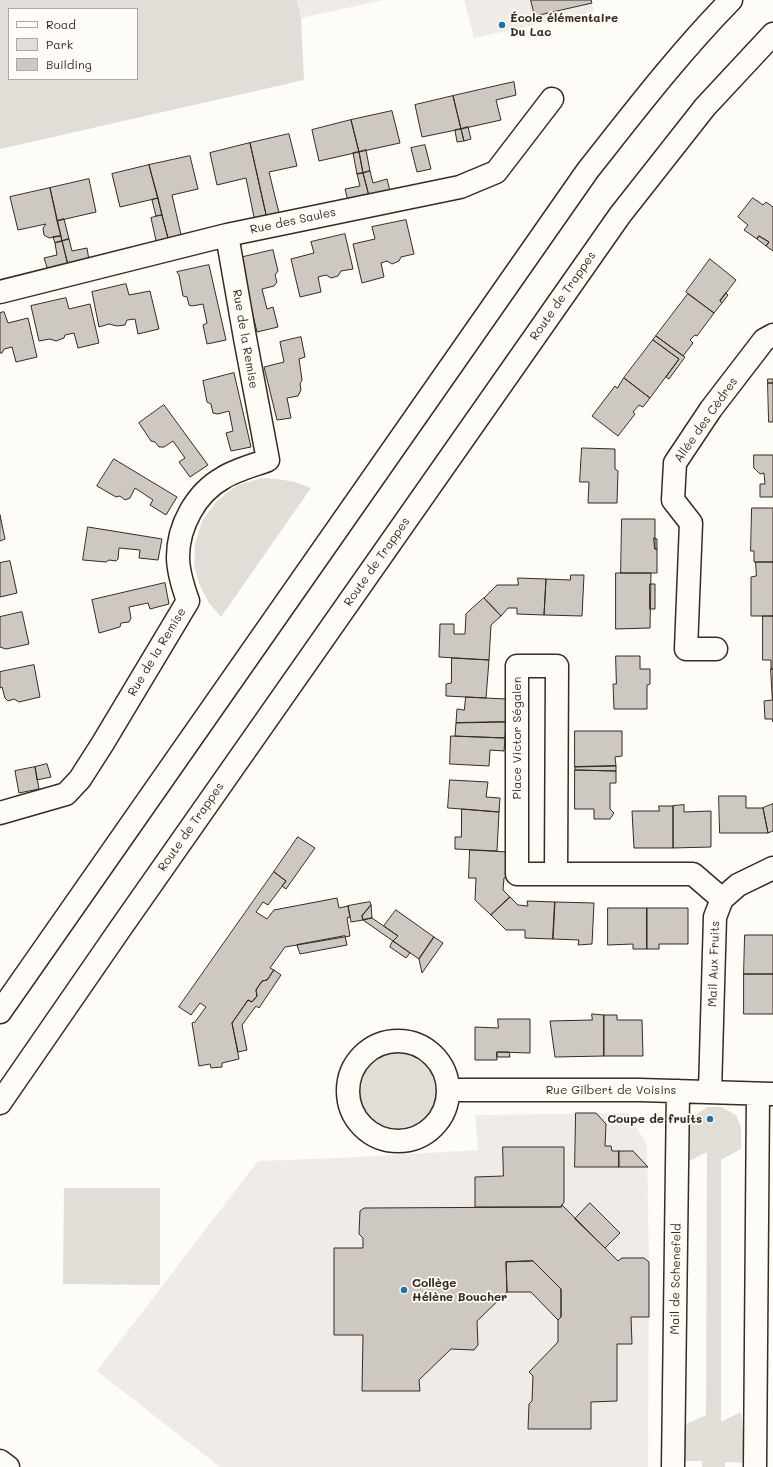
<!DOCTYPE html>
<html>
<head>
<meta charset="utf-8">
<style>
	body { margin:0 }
	#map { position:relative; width:773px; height:1467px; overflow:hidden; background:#fdfcf7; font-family:Mali,sans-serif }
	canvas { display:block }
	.legend { position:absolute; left:8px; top:8px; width:130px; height:72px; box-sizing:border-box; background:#fdfcf7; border:1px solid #afa8a0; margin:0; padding:5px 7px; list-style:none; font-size:12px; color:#3b2a1e }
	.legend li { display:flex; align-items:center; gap:8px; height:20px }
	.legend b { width:20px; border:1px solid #afa8a0 }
</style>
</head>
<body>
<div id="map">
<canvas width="773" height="1467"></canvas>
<ul class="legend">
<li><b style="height:5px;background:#fdfcf7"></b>Road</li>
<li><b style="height:11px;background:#e1ded7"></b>Park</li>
<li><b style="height:11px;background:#cdc8c2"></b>Building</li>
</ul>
</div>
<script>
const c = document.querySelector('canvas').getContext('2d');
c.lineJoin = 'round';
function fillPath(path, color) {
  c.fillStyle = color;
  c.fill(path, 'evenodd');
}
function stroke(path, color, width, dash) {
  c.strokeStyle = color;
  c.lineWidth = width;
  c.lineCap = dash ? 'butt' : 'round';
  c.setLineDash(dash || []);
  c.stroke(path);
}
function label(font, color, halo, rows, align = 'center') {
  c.font = font + ' Mali,sans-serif';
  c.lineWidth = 3.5;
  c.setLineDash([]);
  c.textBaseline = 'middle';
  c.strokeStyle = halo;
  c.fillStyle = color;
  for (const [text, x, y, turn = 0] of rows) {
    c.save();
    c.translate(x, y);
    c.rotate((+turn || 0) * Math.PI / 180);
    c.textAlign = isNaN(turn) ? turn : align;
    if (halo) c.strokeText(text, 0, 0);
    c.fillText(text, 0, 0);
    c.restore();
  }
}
const built = new Path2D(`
	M297,0H383L301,18Z
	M464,0H591L594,12L474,38Z
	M628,1113L647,1145L649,1262L648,1467H220L97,1371L258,1161L340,1158L478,1150L475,1115Z`);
const green = new Path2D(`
	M0,0H297L301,18L304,80L0,149ZM9,9H137V79H9Z
	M261,478C281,479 292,480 311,488L221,617L209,603L200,586L194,566L195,544L202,521L216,502L236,486Z
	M357 1091a42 42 0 1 1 84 0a42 42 0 1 1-84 0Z
	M707,1107H721L736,1115L741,1128V1149L721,1160V1422L741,1412L746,1463L725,1462V1467H702V1461H682L686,1424L706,1415L707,1152L687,1162L688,1130L694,1116Z
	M64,1188H160V1285L63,1284Z`);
const building = new Path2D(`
	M531,0H591L592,3L535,16Z
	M514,82L516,95L496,100L501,120L461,129L453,96Z
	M453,96L461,129L422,137L415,105Z
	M392,111L400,143L359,152L351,120Z
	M351,120L359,152L319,161L312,130Z
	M468,127L471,139L464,141L461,129Z
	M461,129L464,141L457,142L455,130Z
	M289,134L297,166L269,172L280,217L267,219L250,143Z
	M250,143L267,219L255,222L246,178L217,185L210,153Z
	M425,145L431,169L417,172L411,148Z
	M366,150L370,171L363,173L359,152Z
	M359,152L363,173L357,174L353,153Z
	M190,156L198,189L172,195L182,239L169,242L149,165Z
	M149,165L158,198L120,207L112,174Z
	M370,171L373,183L387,179L390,191L369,196L363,173Z
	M363,173L369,196L348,201L345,189L360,186L357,174Z
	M89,179L96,212L57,221L50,188Z
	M50,188L61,236L49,238L44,235L43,228L46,224L18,230L10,197Z
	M158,198L162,215L156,216L152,200Z
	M753,198L763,205L766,202L773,207V251L766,246L769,242L759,236L757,239L744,230L748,225L738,217Z
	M162,215L169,242L157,245L151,218Z
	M64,219L69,239L62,241L57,221Z
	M406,220L414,254L401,257L399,261L392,264L387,261L381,263L384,277L362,283L353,244L375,239L372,227Z
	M345,234L353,269L341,271L338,276L331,278L326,275L318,277L321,292L300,297L291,259L314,253L311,242Z
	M61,236L62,241L55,243L53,237Z
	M759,236L769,242L766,246L757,239Z
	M69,239L72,251L87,248L89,260L68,265L62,241Z
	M62,241L68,265L48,270L44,258L57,255L55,243Z
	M273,250L278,271L275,275L277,282L274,286L262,289L267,309L273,307L278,327L257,332L239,258Z
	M710,259L736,280L720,301L722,303L714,313L686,292Z
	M209,265L226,340L207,344L203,325L207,323L203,304L192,306L189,305L187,297L183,296L179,275L177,272Z
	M126,284L129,295L150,291L159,329L138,334L135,319L127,320L125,325L117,326L109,324L99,327L92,292Z
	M726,293L728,295L722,303L720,301Z
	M688,294L714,313L697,336L695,335L690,340L693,343L683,356L656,336Z
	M66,298L69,309L90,304L99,343L78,348L74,333L65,335L64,338L56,341L50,339L39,341L31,306Z
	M4,312L8,323L28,318L37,357L16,362L12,347L4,349L2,353H0V313Z
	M656,336L685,357L669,379L666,377L679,359L653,340Z
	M301,337L305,357L299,359L302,380L300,384L301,390L298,396L287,398L291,418L277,420L264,367L284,362L280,342Z
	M653,340L679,359L650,398L624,378Z
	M234,373L251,447L231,451L226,433L233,431L229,411L218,414L213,413L211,404L207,402L203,381Z
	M624,378L650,398L643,407L639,405L633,412L635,414L618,436L592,416L615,386L617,388Z
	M768,379H773V383H768Z
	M768,383H773V422H769Z
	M164,405L208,465L190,477L179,462L185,458L173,441L164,447H159L155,442L151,441L139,423Z
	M582,448L615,449V469L618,471L617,503H588L589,482H580Z
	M754,455H773V497H760V484H765L764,473L760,474L754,468Z
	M114,459L177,497L166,515L150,505L153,500L135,488L130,498L125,500L120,496L116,497L97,486Z
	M752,508H773V562H754V551H751Z
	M0,515L5,539L0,541Z
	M622,519H655V549H657V573H621Z
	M88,527L162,539L158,560L139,558L140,550L119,548L118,559L116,561L109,560L106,562L83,560Z
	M654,538L657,539V549H655Z
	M10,561L17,593L0,597V563Z
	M756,562H773V616H751V577L756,576Z
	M616,573H651L650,628L616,629Z
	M571,575H584L582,616L544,615L546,579L570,580Z
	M518,578L546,579L544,615L517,614V608H508L501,616L484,598L497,585H518Z
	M165,583L169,604L150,609L148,603L129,607L131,618L129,622L121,623L120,627L99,633L92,600Z
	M650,584H655V609H650Z
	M484,598L501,616L491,625L489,660L439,657L440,624H454V634H465L466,614Z
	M22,612L29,644L6,649L0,647V617Z
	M763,616H773V669H771V660H763Z
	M616,656H640V669H650V684L647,685V709H614L613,684H616Z
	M452,658L489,660L486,698L446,696V684L451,683Z
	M34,665L40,697L19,702L14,699L8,701L5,698L2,687L0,688V672Z
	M771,669H773V722L772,719H765L764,701L772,700Z
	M466,697L506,699V722L456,723L457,709L464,710Z
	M506,722L505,738L455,736L456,723Z
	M575,731H622V756L615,757L616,766L575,767Z
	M451,736L505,738L504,751L490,750L489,766L450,764Z
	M47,764L51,777L37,780L35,767Z
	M616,766V771L575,770V767Z
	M35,767L39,789L19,793L15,771Z
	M575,770L616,771V783H610V809L614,813L610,819H594V809H575Z
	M450,780L488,782L486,797L500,798L499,812L448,808Z
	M719,796H746V808H763L768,833H720Z
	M773,804V831L768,833L763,808Z
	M684,805V812L711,811V847L673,848V806Z
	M659,806H673V848H634L632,811H659Z
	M462,809L499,812L497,851L455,849V837H461Z
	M298,837L315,848L286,889L282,886L286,881L274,872Z
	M470,850L509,852L508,877L504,878L503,890L510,897L491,915L475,900L476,878H469Z
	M274,872L286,881L268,905L263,902L256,912L267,919L274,910L337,898L339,908L348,906L350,917L347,918L350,936L285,947L270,968L274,970L267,980L262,981L256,990L257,996L252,1002L248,1000L232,1023L239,1059L222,1063V1067L211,1068L210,1064L199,1066L192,1023L195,1022L206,1007L200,1003L191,1015L179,1007Z
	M510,897L518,905L528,906L527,901L555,902L553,939L525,938V930H506L491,915Z
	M370,902L371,905L362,916L363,920L351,922L348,906Z
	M555,902L594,903L592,944L578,945L579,940L553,939Z
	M371,905L372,918L363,920L362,916Z
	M608,908H647V949H633V944L608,945Z
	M647,908H688V944H659V949H647Z
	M396,910L434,937L419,959L393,941L398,936L384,926Z
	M372,918L398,936L393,941L363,920Z
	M745,935H773V974H744Z
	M345,936L347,945L300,954L297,945Z
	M434,937L443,943L422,973L419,959Z
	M393,941L410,953L406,958L390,947Z
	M274,970L281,975L259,1008L256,1006L242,1025L247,1050L238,1052L232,1023L248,1000L252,1002L257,996L256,990L262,981L267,980Z
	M744,974H773V1014H744Z
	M592,1014L604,1015V1056L555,1057L550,1021L592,1020Z
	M604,1015H617V1020H642L643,1056H604Z
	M498,1019H530V1053L497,1052V1060H475V1027L498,1028Z
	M497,1052H509L510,1057H497Z
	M576,1113H596L606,1124L605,1146H611L612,1151H619V1167H575Z
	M503,1147H564V1202L561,1207H475V1177L503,1176Z
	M619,1151H633L648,1167H619Z
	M590,1203L620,1233L605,1248L575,1219Z
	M562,1205L618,1261L622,1258H644L649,1262V1317H631L632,1344H617V1401L591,1402V1429H528L529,1404L532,1401L533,1376L529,1372L558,1342V1320L561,1317V1289L533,1261L506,1262L507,1292L477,1321L478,1345L474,1350L451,1349L419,1380L420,1391H362L363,1335H334V1248H363V1238L359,1234L360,1211L364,1208L561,1207Z
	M533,1261L561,1289V1317L558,1320L531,1292H507L506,1262Z`);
const minor = new Path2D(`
	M0,292L227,235L460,187L496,172L552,99
	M716,649H686L691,523L673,500L675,463L711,409L764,340L773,335
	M0,813L66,794L80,779L103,743L188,601C183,587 178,572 178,557C178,526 196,493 223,478C235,470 255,465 268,460L245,338L227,235
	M556,874L557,666H517V874H693L722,899
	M348 1091a50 50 0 1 1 100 0a50 50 0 1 1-100 0Z
	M448,1090H640L772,1094
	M710,1091L715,917L722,899L738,885L773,868
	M673,1467L678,1091
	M755,1467L758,1094`);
const major = new Path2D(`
	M0,1012L588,170C634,112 679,53 731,0
	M0,1103L120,929L620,215L705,107L773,34
	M0,1461L8,1467`);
const markers = [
	[502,25,4,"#1f6fb2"],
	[710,1119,4,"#1f6fb2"],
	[404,1290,4,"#1f6fb2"]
];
const poiNames = [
	["École élémentaire",510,18],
	["Du Lac",510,32],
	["Coupe de fruits",702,1119,"right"],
	["Collège",412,1283],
	["Hélène Boucher",412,1297]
];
const streetNames = [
	["Rue des Saules",293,221,-12],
	["Route de Trappes",563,296,-55],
	["Rue de la Remise",245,339,80],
	["Allée des Cèdres",706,420,-55],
	["Route de Trappes",377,562,-55],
	["Rue de la Remise",157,652,-59],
	["Place Victor Ségalen",517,738,-90],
	["Route de Trappes",191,827,-55],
	["Mail Aux Fruits",714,964,-88],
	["Rue Gilbert de Voisins",611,1090],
	["Mail de Schenefeld",676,1279,-89]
];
fillPath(built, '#efece7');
fillPath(green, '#e1ded7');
fillPath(building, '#cdc8c2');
stroke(building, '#3b2a1e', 1);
stroke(minor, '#3b2a1e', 25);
stroke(major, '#3b2a1e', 25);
stroke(minor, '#fdfcf7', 22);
stroke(major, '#fdfcf7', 22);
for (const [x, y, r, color] of markers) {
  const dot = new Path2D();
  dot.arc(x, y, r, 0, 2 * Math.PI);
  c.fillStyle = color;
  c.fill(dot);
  stroke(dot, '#fdfcf7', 1.5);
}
label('bold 12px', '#3b2a1e', '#fdfcf7', poiNames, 'left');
label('12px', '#3b2a1e', '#fdfcf7', streetNames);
</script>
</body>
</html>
